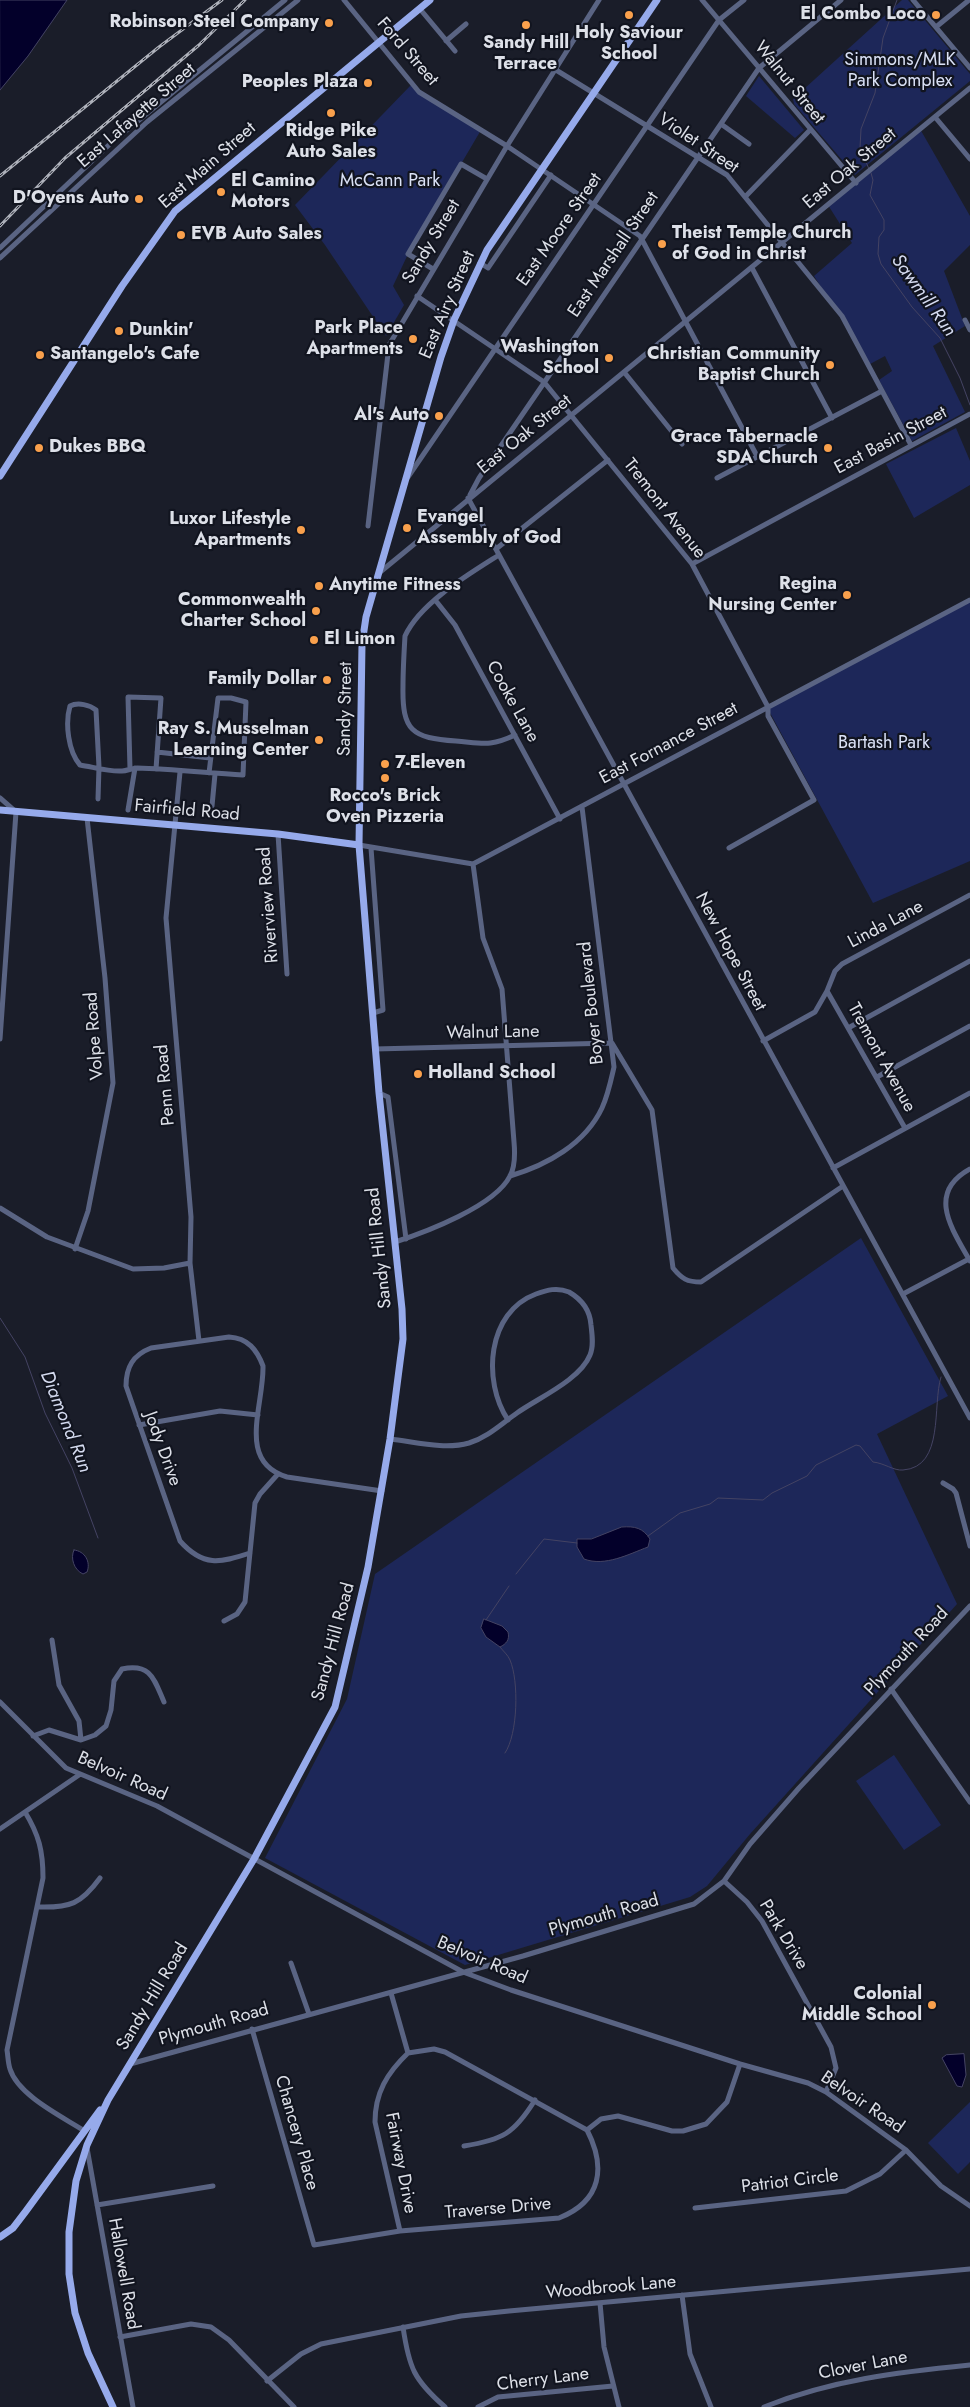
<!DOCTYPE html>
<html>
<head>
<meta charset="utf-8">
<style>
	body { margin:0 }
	canvas { display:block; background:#1a1d29 }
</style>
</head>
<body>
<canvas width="970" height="2407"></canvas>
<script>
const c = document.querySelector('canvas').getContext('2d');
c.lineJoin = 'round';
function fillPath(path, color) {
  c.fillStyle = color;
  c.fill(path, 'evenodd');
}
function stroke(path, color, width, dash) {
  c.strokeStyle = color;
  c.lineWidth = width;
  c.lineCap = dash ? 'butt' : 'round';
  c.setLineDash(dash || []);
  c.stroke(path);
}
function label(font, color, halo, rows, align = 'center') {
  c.font = font + ' Jost,sans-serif';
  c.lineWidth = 4.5;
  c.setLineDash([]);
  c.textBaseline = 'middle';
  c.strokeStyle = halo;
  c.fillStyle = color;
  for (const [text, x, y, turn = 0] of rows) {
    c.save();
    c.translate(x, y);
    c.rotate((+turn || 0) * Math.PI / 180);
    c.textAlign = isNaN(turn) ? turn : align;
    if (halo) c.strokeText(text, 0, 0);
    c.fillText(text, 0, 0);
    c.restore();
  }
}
const green = new Path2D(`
	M902,0H908L970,74V81L855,175L794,104L793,99Z
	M759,76L804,130L795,138L746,96Z
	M412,84L419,92L481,130L408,254L393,286L404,305L386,336L325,245L295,205Z
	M920,129L970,216V245L944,271L965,326L933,346L965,412L912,441L879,380L892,371L885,356L870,364L814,276L852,243L828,205Z
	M956,428L970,461V485L914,518L886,464Z
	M970,601V861L873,903L768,709Z
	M861,1238L948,1396L877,1434L957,1604L750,1834L707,1886L690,1897L465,1965L265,1858L347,1699L375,1574Z
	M894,1755L941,1825L904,1850L856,1781Z
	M970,2102V2162L958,2174L928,2143Z`);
const water = new Path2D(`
	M0,0H67L28,56L0,90Z
	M622,1527C635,1526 643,1528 650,1539L648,1547C629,1554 605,1567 584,1559L577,1547V1539H591Z
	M74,1550C85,1551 91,1562 87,1572L83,1574C74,1570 70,1558 74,1550Z
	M484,1619L502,1626L508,1632C510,1640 506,1644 500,1647L486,1637L481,1628Z
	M964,2054L966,2075L962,2087L957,2086L942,2058L946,2055Z`);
const stream = new Path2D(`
	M869,169L860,148L861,129L875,93L883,38L897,0
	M871,173L873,180L870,195L884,220V230L879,237L878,254L881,264L912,307L940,338L960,378L970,405
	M0,1318L25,1357L45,1413L72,1468L98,1538
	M648,1536L680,1513L710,1504L718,1498L763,1500L772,1493L807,1476L816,1465L856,1445L860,1446L873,1462C884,1463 894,1471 903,1470C945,1467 932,1405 941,1377
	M516,1574L544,1539L577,1543
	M486,1620L509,1586
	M500,1647C503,1651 508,1655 510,1660C519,1681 518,1734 505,1753`);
const minor = new Path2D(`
	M344,0L419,92L507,146L640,236L757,456
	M702,0L856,183
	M913,0L970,68
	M420,9L455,51
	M936,27L969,0
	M446,41L466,24
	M556,70L727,175L842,316L911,445
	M935,117L970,159
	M721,124L749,144
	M746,196L810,130
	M0,248L111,143L285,0
	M0,258L147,122L298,0
	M480,263L488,268L551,175
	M752,268L832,418
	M433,269L408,254L461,164L487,179
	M417,296L544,382L692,564L768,707V716L814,800L729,848
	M965,320L970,330
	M624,372L682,444
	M408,477L719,20L744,0
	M717,478L882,391
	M470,495L479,478L759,68L841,0
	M468,498L970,1418
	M368,526L389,345L507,146L599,0
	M496,549L608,460
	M499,555C469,574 420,603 405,636C404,653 403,669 403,686C402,731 412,738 456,741C482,743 490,747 515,735
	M692,564L970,414
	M379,573L970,88
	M436,601L455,625L560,819
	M157,752L210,758
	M130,769L128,697L161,698L156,769
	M180,772L166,918L191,1217L190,1263L199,1341
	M0,798L16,812L0,1039
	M98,799L99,767L96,710C90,705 78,702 70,706C65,723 68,751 80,765C93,767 109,772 122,771C127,771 132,768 137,768C172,769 208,773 243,775L246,702L231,698H218L209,773
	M212,806L215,774
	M128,810L135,768
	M278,834L287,974
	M359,845L473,864L970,600
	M371,848L383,1010L373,1013
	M850,1027L970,961
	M763,1041L815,1012L827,991
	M375,1049L612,1043L652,1110L673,1268C682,1279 687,1282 701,1282L843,1186
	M877,1077L970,1026
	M379,1093L388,1097L406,1239
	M905,1128L827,991L835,971L842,964L970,895
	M833,1168L970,1093
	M970,1169C926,1193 952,1229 970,1261
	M510,1176C547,1165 585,1144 602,1108C608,1095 611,1080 614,1067L582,807
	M0,1208L47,1237L133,1269L164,1268L190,1263
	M395,1242C426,1232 495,1206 510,1176C515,1167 515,1153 514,1142L502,989L483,938L473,864
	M75,1249L88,1211L113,1083L105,978L87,818
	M903,1294L969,1259
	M139,1425L220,1411L258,1415
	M390,1439C416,1442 444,1450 469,1443C488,1437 501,1424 517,1413C538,1398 580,1380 590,1355C594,1346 592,1334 591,1325C590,1310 581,1299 569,1292C557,1287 547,1290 536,1294C487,1312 482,1381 508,1420
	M943,1483L953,1489L956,1493L970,1546
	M250,1553C220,1563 203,1567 180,1541L126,1386C126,1367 133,1355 151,1348L229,1337C248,1338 257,1350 263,1366C264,1406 236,1462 287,1477L382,1491
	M224,1621L237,1614L245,1602L255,1503L260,1494L278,1474
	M52,1640L59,1685L79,1721L81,1740
	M891,1689L970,1802
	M0,1702L66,1768L157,1806L463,1972L511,1990L740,2064L808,2083L826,2092L906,2150L941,2186L970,2206
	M33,1736L49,1730L81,1740L95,1735L106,1726L111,1710L114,1681L122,1669C151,1663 154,1679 164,1702
	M25,1812C39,1835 43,1851 43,1878L7,2050C8,2056 8,2063 10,2069C18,2095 61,2116 83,2130
	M0,1829L79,1775
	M724,1881L747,1902L762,1921L831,2047L836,2068L826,2092
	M38,1907C70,1908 81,1904 100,1878
	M291,1963L309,2014
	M391,1993L408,2053C387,2073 375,2093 375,2122L400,2231
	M252,2029L314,2245L400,2231L559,2218C602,2201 606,2167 587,2130L445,2052L434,2049L408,2053
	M130,2064L523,1956L694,1904L724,1881L750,1844L799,1788L970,1606
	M587,2130L601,2119L618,2116L672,2131H683L706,2124L727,2102L740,2064
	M464,2146C502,2140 514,2134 535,2100
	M87,2148L133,2407
	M97,2205L213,2186
	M695,2208L846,2191L880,2174L906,2150
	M682,2295L690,2354L711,2407
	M600,2303L604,2347L619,2407
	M403,2327C409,2368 414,2380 445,2407
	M120,2337L191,2324L211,2327L229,2340L294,2407
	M267,2381L301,2354L321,2344L461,2316L509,2311L970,2269
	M478,2407L498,2397L613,2386
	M764,2407C831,2380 899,2372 970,2365`);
const major = new Path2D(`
	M0,476L122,286L175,211L430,0
	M0,810L278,834L359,845
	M0,2237L13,2228L26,2211L100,2110
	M113,2407L88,2353L75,2313L69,2274V2232L76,2181L87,2145L108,2100L254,1859L335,1707L368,1567L390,1439L403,1339L402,1309L379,1093L359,845L362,644L366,617L441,357L454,320L487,250L657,0`);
const rail = new Path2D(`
	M0,176L159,47L222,0
	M0,226L65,158L199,45L245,0`);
const markers = [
	[629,15,5,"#f9a04c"],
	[936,15,5,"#f9a04c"],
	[329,23,5,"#f9a04c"],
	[526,25,5,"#f9a04c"],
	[368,83,5,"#f9a04c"],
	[331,113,5,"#f9a04c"],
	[221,192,5,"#f9a04c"],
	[139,199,5,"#f9a04c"],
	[181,235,5,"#f9a04c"],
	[662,244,5,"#f9a04c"],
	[119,331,5,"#f9a04c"],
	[413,339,5,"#f9a04c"],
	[40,355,5,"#f9a04c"],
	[609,358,5,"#f9a04c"],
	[830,365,5,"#f9a04c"],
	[439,416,5,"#f9a04c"],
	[39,448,5,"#f9a04c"],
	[828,448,5,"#f9a04c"],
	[407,528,5,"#f9a04c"],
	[301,530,5,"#f9a04c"],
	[319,586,5,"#f9a04c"],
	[847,595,5,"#f9a04c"],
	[316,611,5,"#f9a04c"],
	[314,640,5,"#f9a04c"],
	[327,680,5,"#f9a04c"],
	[319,740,5,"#f9a04c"],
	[385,764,5,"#f9a04c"],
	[385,778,5,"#f9a04c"],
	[418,1074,5,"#f9a04c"],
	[932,2005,5,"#f9a04c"]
];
const poiNames = [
	["El Combo Loco",926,15],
	["Robinson Steel Company",319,23],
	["Holy Saviour",629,34,"center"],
	["School",629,55,"center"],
	["Sandy Hill",526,44,"center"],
	["Terrace",526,65,"center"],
	["Peoples Plaza",358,83],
	["Ridge Pike",331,132,"center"],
	["Auto Sales",331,153,"center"],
	["El Camino",231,182,"left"],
	["Motors",231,203,"left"],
	["D'Oyens Auto",129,199],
	["Theist Temple Church",672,234,"left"],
	["of God in Christ",672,255,"left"],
	["EVB Auto Sales",191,235,"left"],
	["Park Place",403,329],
	["Apartments",403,350],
	["Dunkin'",129,331,"left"],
	["Washington",599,348],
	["School",599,369],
	["Santangelo's Cafe",50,355,"left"],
	["Christian Community",820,355],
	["Baptist Church",820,376],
	["Al's Auto",429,416],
	["Grace Tabernacle",818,438],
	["SDA Church",818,459],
	["Dukes BBQ",49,448,"left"],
	["Evangel",417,518,"left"],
	["Assembly of God",417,539,"left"],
	["Luxor Lifestyle",291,520],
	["Apartments",291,541],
	["Regina",837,585],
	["Nursing Center",837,606],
	["Anytime Fitness",329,586,"left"],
	["Commonwealth",306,601],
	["Charter School",306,622],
	["El Limon",324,640,"left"],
	["Family Dollar",317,680],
	["Ray S. Musselman",309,730],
	["Learning Center",309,751],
	["7-Eleven",395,764,"left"],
	["Rocco's Brick",385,797,"center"],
	["Oven Pizzeria",385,818,"center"],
	["Holland School",428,1074,"left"],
	["Colonial",922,1995],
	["Middle School",922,2016]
];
const streetNames = [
	["Ford Street",407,52,49],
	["Walnut Street",789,83,51],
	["East Lafayette Street",137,116,-41],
	["Violet Street",698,144,34],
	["East Main Street",208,166,-41],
	["East Oak Street",850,169,-40],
	["East Moore Street",560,230,-55],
	["Sandy Street",432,242,-59],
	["East Marshall Street",614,255,-56],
	["East Airy Street",448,305,-67],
	["East Oak Street",525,435,-39],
	["East Basin Street",891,441,-28],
	["Tremont Avenue",664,509,52],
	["Cooke Lane",512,702,61],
	["Sandy Street",346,709,-89],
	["East Fornance Street",669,744,-28],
	["Fairfield Road",187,811,5],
	["Riverview Road",269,905,-94],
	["Linda Lane",886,925,-28],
	["New Hope Street",730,952,62],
	["Boyer Boulevard",592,1003,-96],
	["Walnut Lane",493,1033,-1],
	["Volpe Road",95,1036,-94],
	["Tremont Avenue",881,1058,61],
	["Penn Road",166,1085,-95],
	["Sandy Hill Road",380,1248,-96],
	["Jody Drive",162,1449,70],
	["Sandy Hill Road",334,1642,-75],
	["Plymouth Road",907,1652,-47],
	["Belvoir Road",122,1777,24],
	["Plymouth Road",604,1916,-16],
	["Park Drive",783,1935,59],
	["Belvoir Road",482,1961,23],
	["Sandy Hill Road",153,1997,-59],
	["Plymouth Road",214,2025,-16],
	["Belvoir Road",862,2103,34],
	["Chancery Place",296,2133,74],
	["Fairway Drive",400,2163,79],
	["Patriot Circle",790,2182,-7],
	["Traverse Drive",498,2209,-5],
	["Hallowell Road",123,2274,80],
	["Woodbrook Lane",611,2288,-5],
	["Clover Lane",863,2366,-11],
	["Cherry Lane",543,2380,-7]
];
const parkNames = [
	["Simmons/MLK",900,61],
	["Park Complex",900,82],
	["McCann Park",390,182],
	["Bartash Park",884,744]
];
const waterNames = [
	["Sawmill Run",923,296,54],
	["Diamond Run",65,1422,68]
];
fillPath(green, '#1d2759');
fillPath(water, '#03002a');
stroke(water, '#444363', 1);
stroke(stream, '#444363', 1);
stroke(minor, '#5a6483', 5);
stroke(major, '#96aaeb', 7);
stroke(rail, '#afb2bb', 3);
stroke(rail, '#11141f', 1, [4]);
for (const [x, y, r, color] of markers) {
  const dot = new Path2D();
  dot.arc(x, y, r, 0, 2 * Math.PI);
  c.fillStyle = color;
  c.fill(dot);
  stroke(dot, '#11141f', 2);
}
label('bold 18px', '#dde0e8', '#11141f', poiNames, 'right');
label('18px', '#dde0e8', '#11141f', streetNames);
label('18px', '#dbe2f7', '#11141f', parkNames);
label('italic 19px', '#d4daef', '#11141f', waterNames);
</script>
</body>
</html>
